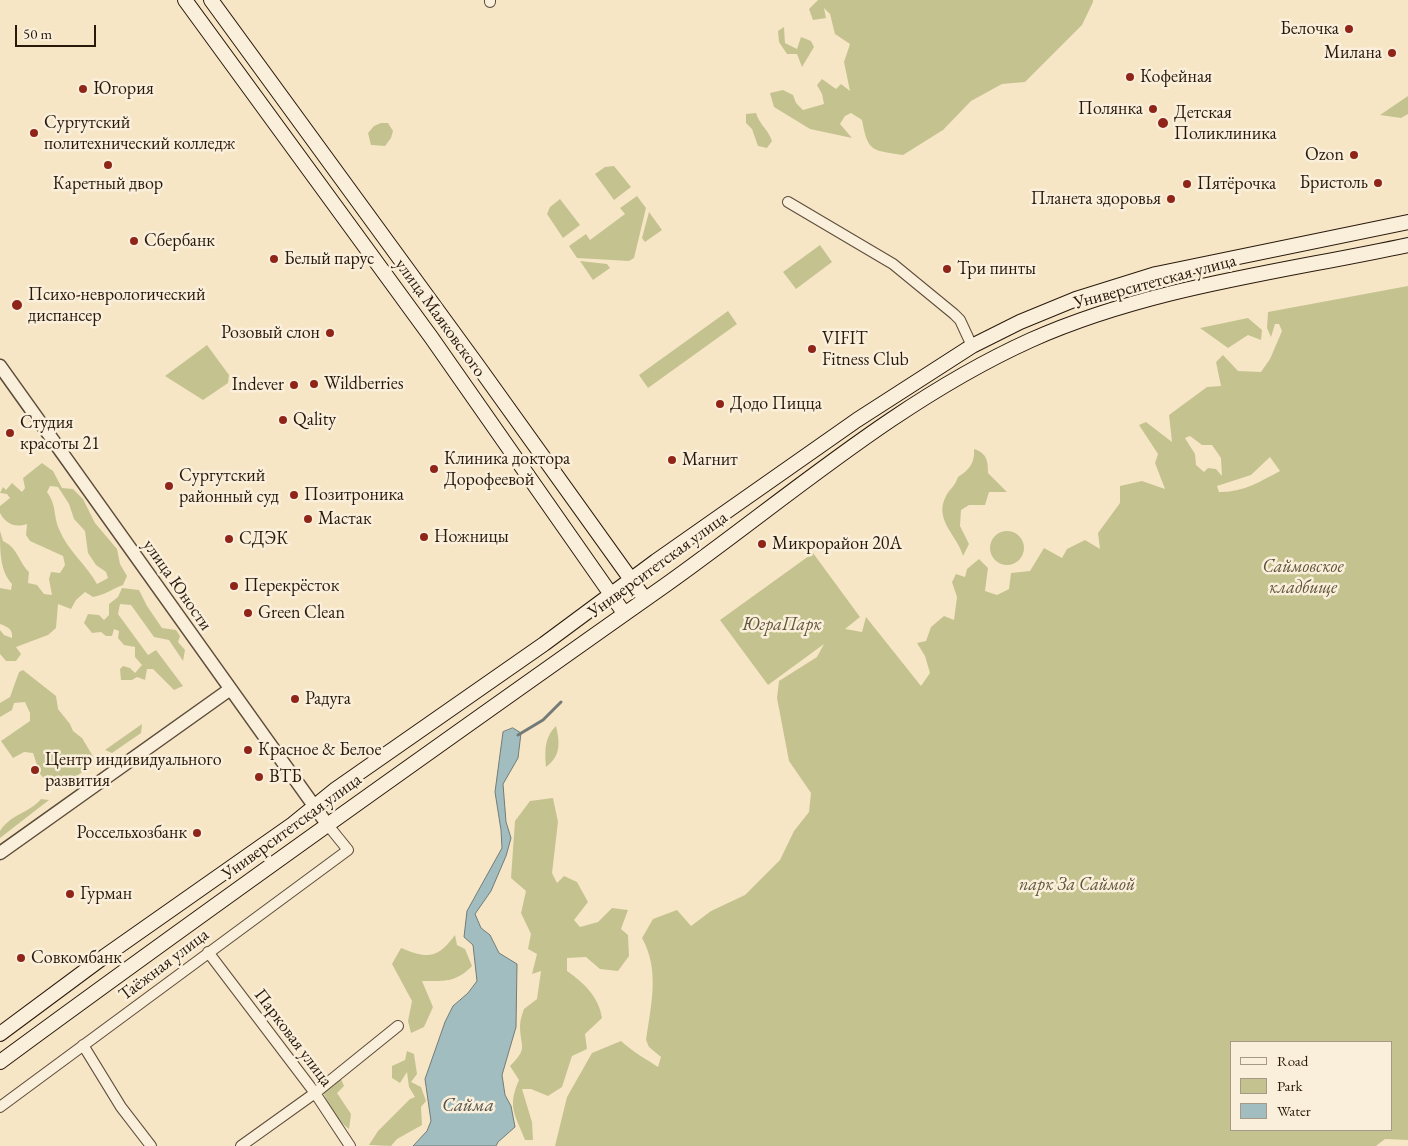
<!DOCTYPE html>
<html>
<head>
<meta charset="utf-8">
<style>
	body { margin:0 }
	#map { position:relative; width:1408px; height:1146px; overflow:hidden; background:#f7e6c6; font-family:"EB Garamond",serif }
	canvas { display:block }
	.legend { position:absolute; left:1230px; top:1041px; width:162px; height:90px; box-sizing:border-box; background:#faefda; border:1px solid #a69987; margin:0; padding:6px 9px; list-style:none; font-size:15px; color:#29190b }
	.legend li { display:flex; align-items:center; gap:10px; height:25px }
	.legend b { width:25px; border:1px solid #a69987 }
	.scale { position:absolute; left:15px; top:25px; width:81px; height:22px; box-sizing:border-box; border:2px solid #29190b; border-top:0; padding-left:6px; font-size:15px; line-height:18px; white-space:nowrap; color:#29190b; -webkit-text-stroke:4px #faefda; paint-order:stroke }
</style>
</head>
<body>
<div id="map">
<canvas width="1408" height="1146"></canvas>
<ul class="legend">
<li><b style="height:6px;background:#faefda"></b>Road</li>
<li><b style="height:14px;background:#c4c390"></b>Park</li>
<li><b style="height:14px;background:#a2bdbf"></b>Water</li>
</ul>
<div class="scale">50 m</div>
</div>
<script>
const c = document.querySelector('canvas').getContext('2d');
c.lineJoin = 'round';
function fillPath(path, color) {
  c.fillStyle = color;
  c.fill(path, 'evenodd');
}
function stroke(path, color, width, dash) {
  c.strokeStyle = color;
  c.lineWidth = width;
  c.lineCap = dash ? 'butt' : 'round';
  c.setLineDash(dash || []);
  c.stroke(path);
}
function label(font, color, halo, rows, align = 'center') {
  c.font = font + ' "EB Garamond",serif';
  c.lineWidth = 5;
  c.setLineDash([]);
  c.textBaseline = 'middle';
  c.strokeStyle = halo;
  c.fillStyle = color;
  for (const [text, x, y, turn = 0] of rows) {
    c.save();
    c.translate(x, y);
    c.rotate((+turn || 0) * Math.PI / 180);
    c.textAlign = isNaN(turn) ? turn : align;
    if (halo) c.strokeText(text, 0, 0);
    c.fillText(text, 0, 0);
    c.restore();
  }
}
const green = new Path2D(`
	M818,0H1093V2L1082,25L1025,82L1002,84L971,101L943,130L903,155C872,150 868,153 862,120L851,113L845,116L840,124L852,138L810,129L774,107L770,93L783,90L793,95L796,103L803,110L824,104L822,94L817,85L822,79L836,89L841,84L850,91L844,62L850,44L835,34L830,14L824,8L826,18L813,20L809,9Z
	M784,27L785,43L797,49L801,37L811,41L814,47L802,67L797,54H787L779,42L778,31Z
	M1408,96V114L1401,118L1380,115Z
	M756,113C759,124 768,129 772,141L767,148L758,146L752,129L746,123V114Z
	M381,123H388L393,131L391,138L385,146L371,145L368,133L374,126Z
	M614,166L631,187L614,200L595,174L605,167Z
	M637,196L646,208L634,258L629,261L577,258L569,246L586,234L590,240L625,214L620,208Z
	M560,199L580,225L563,238L547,214L550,207Z
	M649,212L662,230L645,242L642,238Z
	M820,245L832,262L796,289L783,272Z
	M580,261L607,264L610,268L593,280Z
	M1408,286V1140L1385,1139L1376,1146H555L567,1097L592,1053L621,1041C633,1052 646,1059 658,1067L661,1057L649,1047L646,1040C651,1005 660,970 642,938L653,919L677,910L691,926L711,911L745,895L780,860L794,831L809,812L811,793L789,761L777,698L779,681L817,657L824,644L768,685L720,620L813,553L860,617L845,629L862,632L866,617L921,686L930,673L925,656L917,643L926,641L931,627L944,616L954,620L957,597L952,582L956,574L965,577L967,569L979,559L988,568L985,591L997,595L1009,589L1011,573L1030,571L1044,548L1062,558L1067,549L1085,540L1100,549L1098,533L1120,503V486L1142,481L1165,489L1155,463L1158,454L1139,425L1146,422L1172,442L1169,415L1207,387L1221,386L1216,362L1223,355L1238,371L1261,372L1270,359L1282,331L1279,324H1275L1271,337L1267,328L1268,312ZM1190,436L1202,445H1212L1221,458L1222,476L1216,469L1208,468L1204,472L1196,465L1195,454L1185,438ZM1270,457L1280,471C1261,481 1242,493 1219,492L1217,486L1251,475ZM1232,1042H1392V1130H1232Z
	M728,311L737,324L648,388L639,375Z
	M1248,318L1262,330L1261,340L1248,335L1228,348L1200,328Z
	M207,345L229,375L228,383L203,400L165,376Z
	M974,449C987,453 988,461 988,473L1007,492H989L985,505H969L961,510L960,526L969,544L963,556C958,536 933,520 946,496C950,488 954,488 958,477C969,470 975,463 974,449Z
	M42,463L53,471L62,488L73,489L83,499L95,523L117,549L120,564L127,576L123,585C112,589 105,595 93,597L85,592L76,600L71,609L58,604L56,628L48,635L16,647L21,654L16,661H6L0,654V630L4,635L12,638C13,629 8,627 0,624V588L11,590L12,584C0,571 0,552 0,531L3,541C18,548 18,561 29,572L28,583L37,585L44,594L52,595L49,579L51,572L60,573L65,565L63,556L30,541L26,535L27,524C15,528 6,524 0,513V506L10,498L7,494L0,493L3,487L6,490L12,483L22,492L25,488L23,478ZM50,486L58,487L69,504L74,519L85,531L88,553L96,565L106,572L108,578L97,584C86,564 67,550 59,529C53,515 57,506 47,492Z
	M990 548a17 17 0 1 1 34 0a17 17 0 1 1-34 0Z
	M122,588L139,590L147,606L162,628L176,630L180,636L178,642L185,650L183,661L169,640L154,637L131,605L120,604L118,614L148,655L156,650L183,686L174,690L153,669H147L145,680L137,677L132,680H121L120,669L123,666L130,668L135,673L142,665L135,657V647L124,645L118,638L119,631L114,629L112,636H106L101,632L92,633L84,623L88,614L99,615L104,620L109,615V604L118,597Z
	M23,670L56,696L58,709L70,724L73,731L82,738L94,758C87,772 66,785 50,785L40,774L33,753L24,752L13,758L1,741L30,721V713L25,702L14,703L12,710L0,717V703L10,697L19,672Z
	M142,724L141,733L112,753L105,750Z
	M556,726C560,743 561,756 546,767C545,751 544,738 556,726Z
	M553,798L558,822L552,873L557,883L564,876L577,882L588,902L574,920L580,927L598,922L612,908L628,910L621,929L628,935L629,956L618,971L600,969L586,957L567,958V971C584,983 599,997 602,1018L585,1034L587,1049L572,1056L562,1087L548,1096L531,1089H522L532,1122L533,1140H525C515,1114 507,1107 519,1080L510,1066C529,1047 520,1048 520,1026C520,1020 522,1015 524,1009L537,999L541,971L532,974L537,954L528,949L531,934L521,913L526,891L511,878L515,821L530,801Z
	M41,799L49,800L0,838V831C12,813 28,814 41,799Z
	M455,935L457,945L465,949L472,966C456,983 443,981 422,981L433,1007L424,1027L411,1033L408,1021L412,1001L392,964L401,948C428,959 437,959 455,935Z
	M407,1051L414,1054L417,1074L411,1082L421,1087L426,1101L421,1107L422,1125L397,1139L391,1146L369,1145L378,1131L410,1099L415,1097L409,1087L407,1072L400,1083L392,1078V1066L405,1060Z
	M341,1079L344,1086L337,1093L351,1114L349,1129C336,1120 328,1105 323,1091Z`);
const water = new Path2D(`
	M513,728L521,733L518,758L503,784L506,822L511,838L506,856L491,891L475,914L481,928L490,935L499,953L517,964L516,1027L502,1075L505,1095L511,1106L515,1127L498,1142L496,1146H413L427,1131L431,1121L425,1079L445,1022L453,1006L468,993L477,981L473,945L464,937L467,911L502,848L501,830L495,792L503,732Z`);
const stream = new Path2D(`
	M518,735L543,720L561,702`);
const minor = new Path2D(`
	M490,0V2
	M788,202L893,264L954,314L960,320L972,346
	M208,952L315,1093L350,1146
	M83,1045L121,1107L151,1146
	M0,1107L348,850L327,824
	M241,1146L315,1093L398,1026`);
const tertiary = new Path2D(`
	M0,366L327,824
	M0,853L229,690`);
const secondary = new Path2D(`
	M185,0L431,337L624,613
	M211,0L478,366L645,599
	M0,1034L105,956L293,824L336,789L544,644L656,561L857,420L972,346L1020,322L1076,299L1156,274L1408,222
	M0,1062C220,900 443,742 667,584C785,500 898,400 1031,340C1150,287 1282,272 1408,245`);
const markers = [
	[1349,29,5,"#8f2418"],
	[1392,53,5,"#8f2418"],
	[1130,77,5,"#8f2418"],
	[83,89,5,"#8f2418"],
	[1153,109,5,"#8f2418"],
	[1163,123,6,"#8f2418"],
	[34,133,5,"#8f2418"],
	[1354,155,5,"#8f2418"],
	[108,165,5,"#8f2418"],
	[1378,183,5,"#8f2418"],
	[1187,184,5,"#8f2418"],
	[1171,199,5,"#8f2418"],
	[134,241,5,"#8f2418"],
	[274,259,5,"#8f2418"],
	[947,269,5,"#8f2418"],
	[17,305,6,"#8f2418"],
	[330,333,5,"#8f2418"],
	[812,349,5,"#8f2418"],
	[314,384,5,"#8f2418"],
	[294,385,5,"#8f2418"],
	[720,404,5,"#8f2418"],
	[283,420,5,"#8f2418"],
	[10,433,5,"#8f2418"],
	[672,460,5,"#8f2418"],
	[434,469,5,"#8f2418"],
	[169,486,5,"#8f2418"],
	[294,495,5,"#8f2418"],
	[308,519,5,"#8f2418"],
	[424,537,5,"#8f2418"],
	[229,539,5,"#8f2418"],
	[762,544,5,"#8f2418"],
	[234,586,5,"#8f2418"],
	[248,613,5,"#8f2418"],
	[295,699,5,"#8f2418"],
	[248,750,5,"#8f2418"],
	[35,770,5,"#8f2418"],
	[259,777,5,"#8f2418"],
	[197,833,5,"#8f2418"],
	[70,894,5,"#8f2418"],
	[21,958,5,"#8f2418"]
];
const poiNames = [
	["Белочка",1339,29,"right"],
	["Милана",1382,53,"right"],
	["Кофейная",1140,77],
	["Югория",93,89],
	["Полянка",1143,109,"right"],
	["Детская",1174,113],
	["Поликлиника",1174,134],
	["Сургутский",44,123],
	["политехнический колледж",44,144],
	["Ozon",1344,155,"right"],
	["Бристоль",1368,183,"right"],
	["Каретный двор",108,184,"center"],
	["Пятёрочка",1197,184],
	["Планета здоровья",1161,199,"right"],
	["Сбербанк",144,241],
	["Белый парус",284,259],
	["Три пинты",957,269],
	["Психо-неврологический",28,295],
	["диспансер",28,316],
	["Розовый слон",320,333,"right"],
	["VIFIT",822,339],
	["Fitness Club",822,360],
	["Wildberries",324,384],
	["Indever",284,385,"right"],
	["Додо Пицца",730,404],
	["Qality",293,420],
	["Студия",20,423],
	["красоты 21",20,444],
	["Клиника доктора",444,459],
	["Дорофеевой",444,480],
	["Магнит",682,460],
	["Сургутский",179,476],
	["районный суд",179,497],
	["Позитроника",304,495],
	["Мастак",318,519],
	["Ножницы",434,537],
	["СДЭК",239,539],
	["Микрорайон 20А",772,544],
	["Перекрёсток",244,586],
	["Green Clean",258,613],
	["Радуга",305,699],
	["Красное & Белое",258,750],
	["Центр индивидуального",45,760],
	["развития",45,781],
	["ВТБ",269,777],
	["Россельхозбанк",187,833,"right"],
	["Гурман",80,894],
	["Совкомбанк",31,958]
];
const streetNames = [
	["Университетская улица",1155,282,-15],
	["улица Маяковского",440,318,54],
	["Университетская улица",658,565,-36],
	["улица Юности",177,585,55],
	["Университетская улица",292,827,-36],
	["Таёжная улица",164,965,-37],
	["Парковая улица",293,1038,53]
];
const parkNames = [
	["Саймовское",1303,567],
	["кладбище",1303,588],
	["ЮграПарк",782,625],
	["парк За Саймой",1077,885]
];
const waterNames = [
	["Сайма",468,1106]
];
fillPath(green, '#c4c390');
fillPath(water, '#a2bdbf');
stroke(water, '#727b77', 1);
stroke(stream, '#727b77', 3);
stroke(minor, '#5c4c3a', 12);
stroke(tertiary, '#5c4c3a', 15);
stroke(secondary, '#29190b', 16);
stroke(minor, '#faefda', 10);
stroke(tertiary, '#faefda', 12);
stroke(secondary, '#faefda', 14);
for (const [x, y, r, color] of markers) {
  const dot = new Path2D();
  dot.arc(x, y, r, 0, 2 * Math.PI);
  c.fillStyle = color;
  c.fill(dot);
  stroke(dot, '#faefda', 2);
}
label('18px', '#29190b', '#faefda', poiNames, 'left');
label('18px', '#29190b', '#faefda', streetNames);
label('italic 18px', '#5f543a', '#faefda', parkNames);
label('italic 19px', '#53524a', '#faefda', waterNames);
</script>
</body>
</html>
